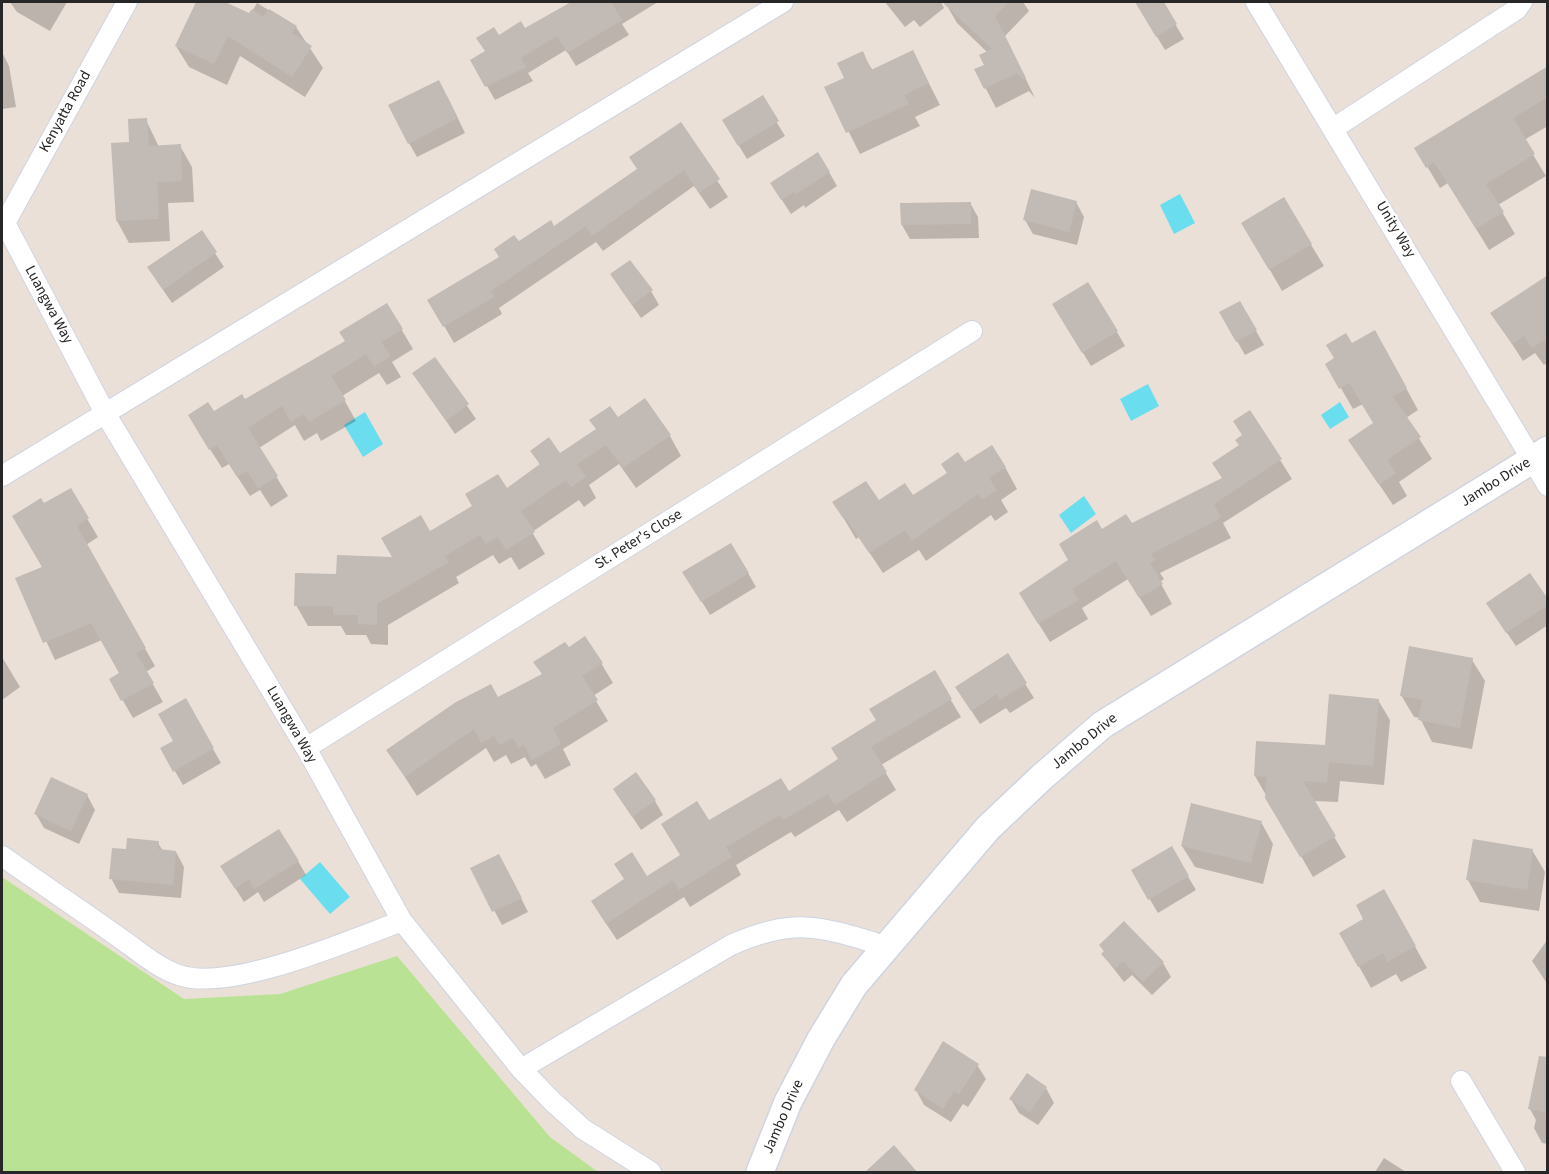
<!DOCTYPE html>
<html>
<head>
<meta charset="utf-8">
<style>
	body { margin:0 }
	#map { position:relative; width:1549px; height:1174px; overflow:hidden; background:#eae0d8; font-family:"Source Sans 3",sans-serif }
	canvas { display:block }
	.frame { position:absolute; inset:0; border:3px solid #272727; pointer-events:none }
</style>
</head>
<body>
<div id="map">
<canvas width="1549" height="1174"></canvas>
<div class="frame"></div>
</div>
<script>
const c = document.querySelector('canvas').getContext('2d');
c.lineJoin = 'round';
function fillPath(path, color) {
  c.fillStyle = color;
  c.fill(path, 'evenodd');
}
function stroke(path, color, width, dash) {
  c.strokeStyle = color;
  c.lineWidth = width;
  c.lineCap = dash ? 'butt' : 'round';
  c.setLineDash(dash || []);
  c.stroke(path);
}
function label(font, color, halo, rows, align = 'center') {
  c.font = font + ' "Source Sans 3",sans-serif';
  c.lineWidth = 5;
  c.setLineDash([]);
  c.textBaseline = 'middle';
  c.strokeStyle = halo;
  c.fillStyle = color;
  for (const [text, x, y, turn = 0] of rows) {
    c.save();
    c.translate(x, y);
    c.rotate((+turn || 0) * Math.PI / 180);
    c.textAlign = isNaN(turn) ? turn : align;
    if (halo) c.strokeText(text, 0, 0);
    c.fillText(text, 0, 0);
    c.restore();
  }
}
const green = new Path2D(`
	M2,877L184,999L280,994L397,956L550,1137L598,1172H2Z`);
const water = new Path2D(`
	M1180,194L1195,223L1174,234L1160,205Z
	M1148,384L1159,406L1131,421L1120,399Z
	M1340,402L1349,417L1330,429L1321,415Z
	M365,412L383,444L363,457L344,425Z
	M1084,496L1096,514L1071,533L1059,515Z
	M320,862L350,897L330,914L300,879Z`);
const shadow = new Path2D(`
	M10,2H67L50,31L17,12Z
	M198,2H222L250,15L257,3L296,27L323,68L305,97L240,56L227,85L189,67L176,46Z
	M574,2L578,8L590,2H658L622,24L629,35L576,66L566,50L528,73L533,81L495,100L472,60L486,52L498,37L525,30Z
	M885,2H941L944,8L920,27L914,20L905,27Z
	M949,2H1023L1029,11L1005,36L1035,98L1029,91L996,108L976,70L986,65L988,53L957,23L946,4Z
	M1136,2H1162L1184,39L1165,50Z
	M2,52L9,66L16,107L2,109Z
	M913,52L940,105L915,117L920,126L860,154L826,87L846,78L862,53L873,71Z
	M1548,67V126L1524,140L1546,176L1498,205L1515,234L1489,250L1448,183L1440,188L1416,148Z
	M447,96L465,133L417,157L409,143Z
	M762,98L785,136L747,159L724,121Z
	M146,120L159,147L180,146L192,167L194,202L168,203L170,241L129,243L117,221L112,144L130,143Z
	M680,124L728,197L710,209L694,186L603,251L596,242L499,308L502,314L454,343L429,300L500,258L519,244L554,228L638,170Z
	M829,172L837,186L805,208L804,205L791,214L780,197Z
	M1283,199L1324,266L1282,291L1243,223Z
	M1076,202L1084,217L1077,245L1033,234L1025,220Z
	M970,203L978,217L979,238L910,239L902,225Z
	M201,232L224,267L172,303L157,281Z
	M1548,276V362L1544,365L1535,353L1523,361L1492,313Z
	M620,288L651,291L659,305L641,318Z
	M1240,303L1264,345L1245,355L1221,313Z
	M387,305L413,349L392,362L401,377L387,385L379,373L342,396L356,421L321,441L317,433L304,441L295,425L259,448L288,496L271,507L260,490L250,496L229,464L222,468L201,435L213,413L245,401L347,341Z
	M1062,319L1117,332L1125,346L1091,366Z
	M1352,345L1387,353L1418,410L1406,418L1432,459L1399,482L1407,496L1393,505L1350,441L1375,424L1363,404L1353,409L1327,364Z
	M435,359L476,419L455,434L414,374Z
	M1250,412L1292,479L1223,523L1231,538L1160,573L1164,579L1160,582L1172,604L1151,616L1128,579L1082,608L1088,619L1050,642L1032,613L1070,560L1102,531L1131,525L1223,479L1240,446Z
	M617,419L670,436L681,456L636,488L619,464L589,485L596,498L584,507L579,500L532,532L545,554L519,570L511,557L499,564L493,555L456,577L459,583L388,625V645L371,644L366,635H346L341,626H308L296,605L338,575L394,558L430,533L506,490L540,465L532,451L560,455Z
	M965,465L1005,467L1017,489L1001,500L1008,512L995,521L991,515L926,561L919,550L883,573L859,537L856,539L834,502H878L912,497Z
	M70,490L98,537L86,545L155,666L146,672L163,702L133,718L111,680L121,674L102,640L55,660L17,579L44,567V505Z
	M748,573L756,587L710,615L693,587Z
	M1548,601V625L1516,646L1496,617Z
	M568,649L601,663L613,683L593,696L608,721L563,749L571,765L545,779L536,764L531,767L525,757L511,764L506,755L494,762L486,748L417,796L388,751L543,675Z
	M1007,655L1034,698L1010,713L1006,708L980,724L965,701Z
	M2,657L20,687L2,700Z
	M1472,660L1485,681L1472,749L1432,742L1420,718L1414,717L1401,695Z
	M934,672L961,717L881,765L896,790L847,822L839,810L795,837L791,832L736,865L741,875L690,907L684,897L617,940L603,919L646,878L681,856L709,822L789,793L840,760L878,720Z
	M185,700L221,763L183,785L162,749L175,741Z
	M1378,700L1390,720L1384,785L1340,781L1338,802L1313,801L1346,857L1313,877L1255,776L1326,747Z
	M615,790L655,801L663,815L641,830Z
	M87,795L95,810L79,844L44,828L36,814Z
	M1261,822L1273,844L1263,884L1195,867L1182,846Z
	M158,843L163,851L176,852L184,867L181,898L119,893L111,878L128,851Z
	M1171,848L1196,890L1158,913L1133,871Z
	M1532,850L1545,872L1539,911L1480,902L1468,880Z
	M298,861L306,875L264,902L258,892L244,902L230,880Z
	M472,869L507,870L528,912L502,925Z
	M1384,891L1427,968L1401,982L1396,974L1371,988L1341,934L1365,920Z
	M1124,923L1163,963L1171,977L1152,995L1132,975L1124,982L1103,955L1105,953L1100,945Z
	M1548,939V985L1532,961Z
	M977,1065L986,1079L968,1107L963,1104L951,1122L924,1105L916,1090Z
	M1548,1080V1144L1542,1143L1534,1128L1536,1120L1530,1109Z
	M1046,1088L1054,1103L1038,1125L1019,1113L1011,1099Z
	M1384,1158L1406,1172H1375Z`);
const building = new Path2D(`
	M196,2H225L249,13L252,9L263,17L269,9L297,26L292,33L312,46L292,77L228,36L214,64L175,46Z
	M571,2H611L622,20L567,53L557,36L521,58L526,67L485,87L470,60L485,51L476,38L494,27L499,35L521,21L525,28Z
	M942,2H1009L995,16L1026,78L1024,80L1017,73L984,89L974,69L984,65L979,55L992,49Z
	M1135,2H1164L1177,24L1156,37Z
	M913,50L929,83L904,95L909,104L846,133L824,87L844,78L837,63L863,51L871,70Z
	M1548,66V97L1513,118L1535,154L1486,184L1504,212L1476,229L1434,162L1426,168L1414,148Z
	M439,80L458,118L408,144L388,105Z
	M763,95L779,121L738,146L722,120Z
	M147,118L149,146L181,144L182,181L157,182L159,219L116,221L111,143L129,142L128,119Z
	M681,122L720,179L699,193L684,170L592,236L586,226L491,291L494,297L443,327L427,300L499,257L494,249L514,235L519,241L551,220L554,226L637,169L629,157Z
	M818,152L830,172L796,194L794,192L781,200L770,183Z
	M1031,189L1077,201L1069,232L1023,220Z
	M1284,197L1312,244L1269,270L1241,223Z
	M971,202V224L901,225L900,203Z
	M202,230L217,252L163,290L147,267Z
	M630,260L653,290L632,305L610,274Z
	M1548,275V338L1532,348L1524,336L1512,344L1490,313Z
	M1088,282L1118,331L1082,353L1052,304Z
	M1240,301L1257,330L1236,342L1219,312Z
	M387,303L403,329L381,342L391,356L374,367L366,354L331,376L346,400L309,422L304,414L291,422L282,406L248,428L278,476L258,488L247,471L237,477L217,445L209,450L188,415L208,402L214,411L242,394L245,399L345,341L339,332Z
	M1375,330L1407,388L1393,397L1421,437L1387,460L1396,473L1379,485L1348,440L1373,423L1349,383L1339,389L1325,364L1334,358L1326,345L1346,333L1352,343Z
	M435,357L469,404L446,421L412,373Z
	M645,398L671,435L623,468L606,445L577,464L586,477L571,487L566,480L521,511L535,532L506,550L498,537L486,544L480,535L445,556L449,562L377,604V625L358,624V615H333V606H294L295,573L336,574L337,555L392,557L381,538L421,515L430,531L472,506L465,494L498,474L507,488L540,464L530,451L549,437L560,453L596,429L589,420L610,406L618,417Z
	M1250,410L1282,459L1214,504L1221,518L1151,554L1155,560L1150,563L1163,584L1139,598L1116,561L1072,589L1079,600L1038,624L1019,593L1068,560L1059,544L1097,520L1102,529L1126,514L1132,523L1222,478L1212,463L1239,445L1235,440L1242,435L1233,421Z
	M992,445L1006,467L989,478L997,490L982,500L978,494L912,541L905,530L869,553L845,517L843,518L832,502L866,481L879,500L905,483L913,495L947,473L941,464L958,452L965,462Z
	M71,488L89,518L77,526L146,648L136,653L154,683L121,701L109,679L119,673L91,623L43,643L15,578L42,567L12,516L41,498L44,503Z
	M731,543L749,573L701,602L682,572Z
	M1530,573L1548,599V605L1506,633L1486,603Z
	M585,636L603,663L582,676L598,700L553,728L561,744L532,760L524,745L518,748L513,738L499,745L494,736L481,743L474,729L405,777L386,750L456,702L491,684L498,697L542,674L533,662L565,642L569,647Z
	M1409,646L1473,658L1460,728L1418,720L1422,700L1400,696Z
	M1008,653L1027,683L1000,700L997,694L971,711L955,687Z
	M935,670L952,699L871,747L887,772L835,805L828,794L783,820L780,815L726,847L732,857L679,890L673,880L606,924L591,901L624,879L614,864L632,852L647,876L680,855L661,824L697,801L709,820L781,778L789,791L838,759L831,748L876,720L869,709Z
	M1329,694L1379,699L1373,766L1329,762L1327,783L1303,781L1336,836L1300,857L1265,798L1267,777L1254,776L1256,741L1325,745Z
	M186,698L214,748L173,772L160,748L173,741L158,714Z
	M636,772L656,800L632,817L613,789Z
	M51,777L88,794L71,831L34,814Z
	M1191,803L1262,821L1251,863L1181,846Z
	M279,829L299,861L254,889L249,879L235,889L220,866Z
	M127,838L159,841L158,849L176,851L173,885L109,879L112,848L126,849Z
	M1473,839L1533,849L1527,890L1466,880Z
	M1172,846L1189,876L1148,900L1131,870Z
	M499,854L522,898L492,912L470,868Z
	M1384,889L1416,946L1387,962L1383,953L1358,967L1339,933L1363,919L1356,905Z
	M1124,921L1164,962L1143,982L1123,961L1115,969L1101,954L1104,951L1099,945Z
	M943,1041L979,1064L959,1094L954,1091L943,1109L914,1090Z
	M1539,1056L1548,1057V1113L1528,1109Z
	M1027,1073L1047,1087L1030,1112L1009,1099Z
	M894,1145L918,1173H864Z`);
const minor = new Path2D(`
	M1256,2L1548,486
	M1334,128L1517,9L1522,2
	M2,222L5,223L105,413L306,748L402,921L521,1069L552,1101L583,1129L651,1172
	M5,223L127,2
	M2,476L783,2
	M306,748L972,331
	M2,856C40,883 79,909 117,936C136,949 157,968 179,975C230,993 350,940 402,921
	M521,1069L731,945C795,917 820,926 885,946
	M1461,1081L1515,1172`);
const secondary = new Path2D(`
	M760,1172L788,1102L821,1039L854,985L988,828L1042,777L1102,725L1548,450`);
const streetNames = [
	["Kenyatta Road",66,112,-61],
	["Unity Way",1395,230,59],
	["Luangwa Way",48,305,62],
	["Jambo Drive",1496,483,-32],
	["St. Peter's Close",639,540,-32],
	["Luangwa Way",291,725,60],
	["Jambo Drive",1085,742,-39],
	["Jambo Drive",784,1117,-66]
];
fillPath(green, '#bae294');
fillPath(water, '#6adeee');
fillPath(shadow, '#0003');
fillPath(building, '#c2bab5');
stroke(minor, '#ced4e1', 22);
stroke(secondary, '#ced4e1', 30);
stroke(minor, '#fff', 20);
stroke(secondary, '#fff', 27);
label('15px', '#272727', '#fff', streetNames);
</script>
</body>
</html>
